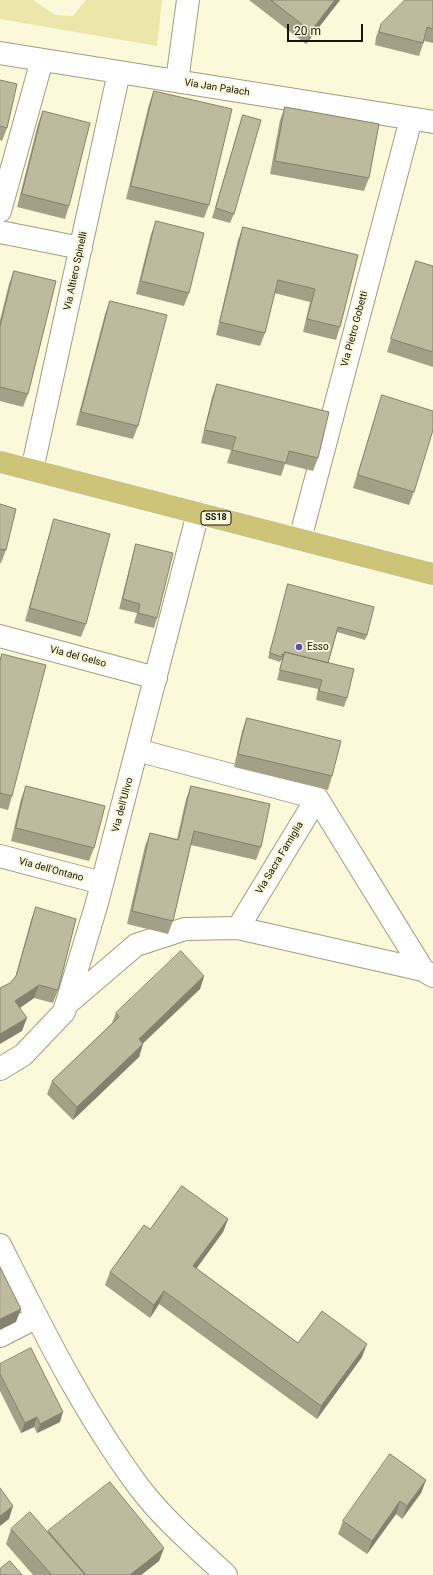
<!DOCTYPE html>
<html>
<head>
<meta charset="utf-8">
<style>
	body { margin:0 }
	#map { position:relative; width:433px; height:1575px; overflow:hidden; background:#fcf8da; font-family:Roboto,sans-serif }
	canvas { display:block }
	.scale { position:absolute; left:287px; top:24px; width:76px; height:18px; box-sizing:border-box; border:2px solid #141308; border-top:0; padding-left:5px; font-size:12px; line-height:14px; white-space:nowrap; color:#141308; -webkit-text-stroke:3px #fcf8da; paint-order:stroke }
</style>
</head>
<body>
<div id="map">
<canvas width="433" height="1575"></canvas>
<div class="scale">20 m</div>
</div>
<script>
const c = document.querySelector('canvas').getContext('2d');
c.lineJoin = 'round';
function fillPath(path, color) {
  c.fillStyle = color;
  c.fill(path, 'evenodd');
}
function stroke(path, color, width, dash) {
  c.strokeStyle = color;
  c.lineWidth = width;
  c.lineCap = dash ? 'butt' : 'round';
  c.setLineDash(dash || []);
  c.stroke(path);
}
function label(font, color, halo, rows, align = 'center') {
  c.font = font + ' Roboto,sans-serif';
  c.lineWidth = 4;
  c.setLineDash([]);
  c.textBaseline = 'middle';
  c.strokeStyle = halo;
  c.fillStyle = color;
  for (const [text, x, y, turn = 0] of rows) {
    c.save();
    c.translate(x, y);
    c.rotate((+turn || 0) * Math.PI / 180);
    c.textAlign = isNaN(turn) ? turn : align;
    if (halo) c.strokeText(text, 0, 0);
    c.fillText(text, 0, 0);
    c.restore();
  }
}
const green = new Path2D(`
	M0,0H33L55,15L73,16L86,0H162L157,46L0,19Z`);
const street = new Path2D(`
	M0,53L433,122
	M177,81L188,0
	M0,211L42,60
	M0,232L81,248
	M32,470L119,72
	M300,539L411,119
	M0,636L156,678
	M137,750L317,798
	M0,856L102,883
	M423,970L317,798L238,928L423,970L433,976
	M67,1004L136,945L185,929L238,928
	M0,1069L23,1055L64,1012L97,903L198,513
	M0,1245C42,1328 83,1412 139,1487C164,1520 196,1547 226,1575
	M0,1336L37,1317`);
const primary = new Path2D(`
	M0,462L433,574`);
const wall = new Path2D(`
	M249,0H340L306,44Z
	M433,0V43L424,41L419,56L375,45L376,37L381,24Z
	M0,80L7,128L2,141L0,140Z
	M154,91L209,205L204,218L126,199L149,104Z
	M285,107L369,178L364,191L270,174L280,120Z
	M43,111L69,206L65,219L17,207L38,124Z
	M243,115L234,214L230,223L212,218L240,124Z
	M156,221L189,293L184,306L136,294L151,234Z
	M243,227L358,255L340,327L336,340L303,332L310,302L274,293L265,333L260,346L216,335L238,240Z
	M416,261L433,266V367L387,352L411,274Z
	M14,271L28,394L23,407L0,401V320L9,284Z
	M110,301L138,426L133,439L76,425L105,314Z
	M217,384L318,458L313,471L285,464L281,476L227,463L231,450L201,443L212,397Z
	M382,395L414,492L409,505L353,488L378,408Z
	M0,504L6,550L1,563H0Z
	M54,519L86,624L81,637L25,621L50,532Z
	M136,544L157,618L154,628L134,623L137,613L119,609L133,554Z
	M288,584L367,635L365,640L337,632L328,663L347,698L344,707L316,700L318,689L277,680L282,660H281L280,662L268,658Z
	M2,654L12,796L8,810L0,808V660Z
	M247,718L332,776L328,790L234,767L242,731Z
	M26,786L94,848L89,861L11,841L21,799Z
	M191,786L261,847L256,860L191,845L173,921L168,934L127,924L145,846L150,833L177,839L186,799Z
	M36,907L58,990L53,1003L34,998L20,1008L22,1031L10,983L15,978L31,920Z
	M204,976L200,989L143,1043L139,1057L73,1120L47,1094L52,1081L112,1023L116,1013Z
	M228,1219L223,1232L196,1268L298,1343L362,1357L317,1419L159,1304L150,1318L105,1285L110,1272L150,1229Z
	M0,1364L60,1422L37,1433L34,1427L21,1433L0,1391Z
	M426,1480L421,1493L402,1519L396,1514L367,1554L338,1534L343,1521Z
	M11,1529L48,1532V1531L164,1548L159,1561L141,1575H33L6,1544Z`);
const shadedWall = new Path2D(`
	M335,0H340L306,44L311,31Z
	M204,976L200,989L134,1052L139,1039Z
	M39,985L34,998L11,1014L15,1001Z
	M27,1018L22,1031L0,1044V1034Z
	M143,1044L139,1057L73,1120L77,1107Z
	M228,1219L223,1232L189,1279L193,1266Z
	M164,1291L159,1304L150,1318L154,1305Z
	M21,1309L16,1322L0,1330V1319Z
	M367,1344L362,1357L317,1419L321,1406Z
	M63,1412L60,1422L37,1433L40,1424Z
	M37,1417L34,1427L21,1433L25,1423Z
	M426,1480L421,1493L402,1519L407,1506Z
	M400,1501L396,1514L367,1554L372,1541Z
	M13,1506L9,1519L0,1526V1516Z
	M164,1548L159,1561L141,1575H130Z`);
const building = new Path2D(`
	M271,0H335L311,31Z
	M405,0H433V29L427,27L423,43L379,32L381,24Z
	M0,80L17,84L7,128L0,126Z
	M154,91L232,109L209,205L131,186Z
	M285,107L379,124L369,178L275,161Z
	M43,111L90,123L69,206L22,194Z
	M243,115L261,120L234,214L216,208Z
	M156,221L204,233L189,293L141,281Z
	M243,227L358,255L340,327L307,319L315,289L278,280L265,333L220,322Z
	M416,261L433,266V352L391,339Z
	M14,271L56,281L28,394L0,387V327Z
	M110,301L167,315L138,426L81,412Z
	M217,384L329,412L318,458L289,451L286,463L232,450L236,437L205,430Z
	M382,395L433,411V430L414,492L358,475Z
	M0,504L16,509L6,550L0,549Z
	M54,519L110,534L86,624L30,608Z
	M136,544L173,553L157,618L138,613L140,604L123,599Z
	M288,584L374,607L367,635L338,627L328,663L285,652L284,655L282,654V657L270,653Z
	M285,652L354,669L347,698L319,691L322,680L280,670Z
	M2,654L46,665L12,796L0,793V662Z
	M247,718L341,741L332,776L238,754Z
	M26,786L105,806L94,848L16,828Z
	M191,786L270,804L261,847L194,831L173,921L132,911L150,833L178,840Z
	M36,907L76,919L58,990L39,985L15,1001L27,1018L0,1034V988L10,983L16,976Z
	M181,951L204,976L139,1039L143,1044L77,1107L52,1081L119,1017L116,1013Z
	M182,1186L228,1219L193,1266L298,1343L322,1311L367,1344L321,1406L164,1291L154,1305L110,1272L144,1225L150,1229Z
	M0,1267L21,1309L0,1319Z
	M31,1348L63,1412L40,1424L37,1417L25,1423L0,1374V1364Z
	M390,1454L426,1480L407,1506L400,1501L372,1541L343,1521Z
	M110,1482L164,1548L130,1575H86L48,1531Z
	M0,1488L13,1506L0,1516Z
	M30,1512L85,1575H52L11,1529Z
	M10,1561L22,1575H0V1569Z`);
const markers = [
	[299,647,4,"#584dc5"]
];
const shields = [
	[216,518,30]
];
const shieldNames = [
	["SS18",216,518]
];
const streetNames = [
	["Via Jan Palach",217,88,9],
	["Via Altiero Spinelli",76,271,-78],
	["Via Pietro Gobetti",355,329,-75],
	["Via del Gelso",78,657,15],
	["Via dell'Ulivo",123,805,-75],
	["Via Sacra Famiglia",280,858,-59],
	["Via dell'Ontano",51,870,15]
];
const poiNames = [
	["Esso",307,647]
];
fillPath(green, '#ede6ab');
stroke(street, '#a09d80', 24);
stroke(primary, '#fff', 24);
stroke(street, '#fff', 22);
stroke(primary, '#cdc477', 22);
fillPath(wall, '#a3a087');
fillPath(shadedWall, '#84826e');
fillPath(building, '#bdba9d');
stroke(building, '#84826e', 1);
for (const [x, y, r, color] of markers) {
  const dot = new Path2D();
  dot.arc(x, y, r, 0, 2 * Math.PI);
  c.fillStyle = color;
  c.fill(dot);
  stroke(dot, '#fcf8da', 1.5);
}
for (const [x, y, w] of shields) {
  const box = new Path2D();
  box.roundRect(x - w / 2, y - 7, w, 14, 3);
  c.fillStyle = '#fcf8da';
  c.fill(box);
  stroke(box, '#141308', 1);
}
label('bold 9px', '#141308', null, shieldNames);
label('10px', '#141308', '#fcf8da', streetNames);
label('10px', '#141308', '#fcf8da', poiNames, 'left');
</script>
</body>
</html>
